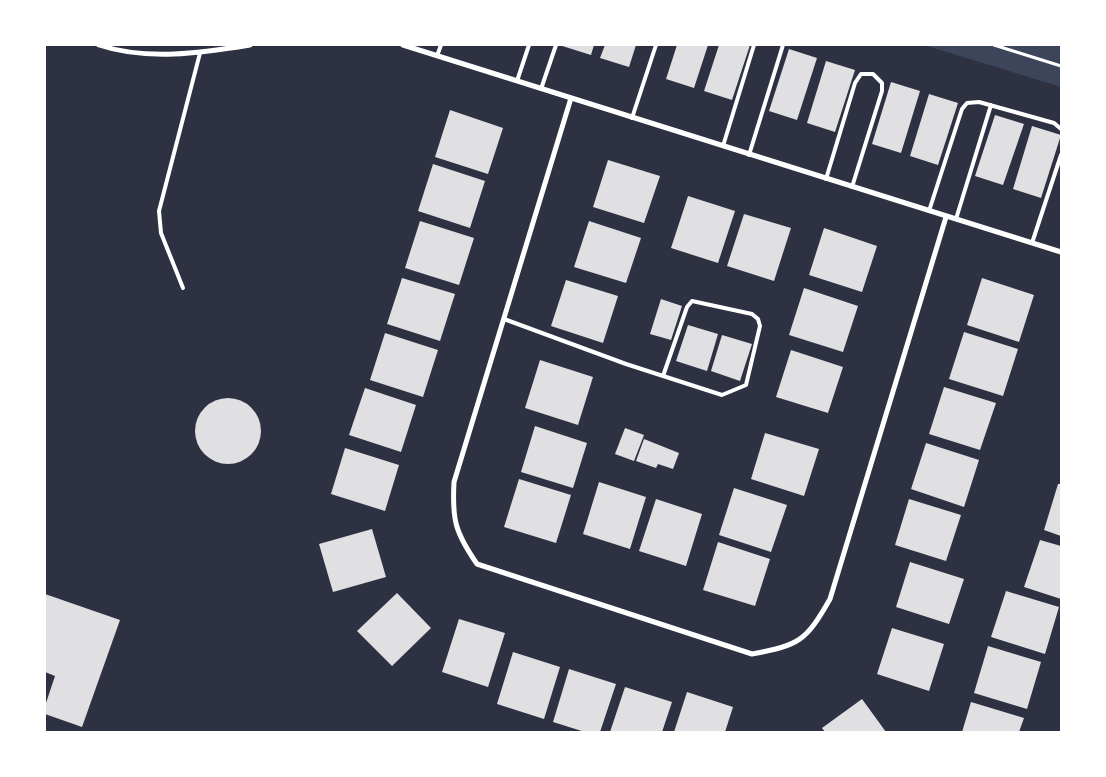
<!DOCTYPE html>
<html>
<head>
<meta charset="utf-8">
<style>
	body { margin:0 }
	#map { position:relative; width:1106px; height:777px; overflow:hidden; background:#2d3142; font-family:"Nunito Sans",sans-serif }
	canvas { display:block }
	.frame { position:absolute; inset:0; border:46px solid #fff; pointer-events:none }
</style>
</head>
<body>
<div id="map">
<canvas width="1106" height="777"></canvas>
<div class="frame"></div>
</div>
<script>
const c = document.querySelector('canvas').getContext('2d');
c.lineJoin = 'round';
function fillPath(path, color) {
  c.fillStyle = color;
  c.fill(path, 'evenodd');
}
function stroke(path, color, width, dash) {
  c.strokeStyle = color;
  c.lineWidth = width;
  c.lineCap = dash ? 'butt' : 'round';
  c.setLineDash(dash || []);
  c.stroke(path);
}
const green = new Path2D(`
	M924,45H1061V87Z`);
const building = new Path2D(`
	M559,45H594L591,55Z
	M605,45H636L629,67L600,58Z
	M677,45H708L694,88L666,79Z
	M719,45H750L732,100L704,91Z
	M789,49L817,58L797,120L769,111Z
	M826,61L855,70L835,132L807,123Z
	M891,82L920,91L901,153L872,144Z
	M929,94L958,103L938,165L910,156Z
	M450,110L503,128L488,174L435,157Z
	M995,115L1024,124L1003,185L975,176Z
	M1032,126L1061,135L1041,198L1013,189Z
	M608,160L660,176L644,223L593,207Z
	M433,164L485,181L470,228L418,211Z
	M688,196L735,211L718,263L671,248Z
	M744,214L791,228L774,281L727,266Z
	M420,221L474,238L459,285L405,268Z
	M589,221L641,238L626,283L574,267Z
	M824,228L877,246L862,292L809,275Z
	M402,278L455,294L440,341L387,324Z
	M982,278L1034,295L1019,342L967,325Z
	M566,280L618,296L603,343L551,326Z
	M804,288L858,306L843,352L789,335Z
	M661,299L682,306L671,340L650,334Z
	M688,325L718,334L707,371L676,361Z
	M964,332L1018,349L1003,396L949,379Z
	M385,333L438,350L423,397L370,380Z
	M722,335L752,344L740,381L711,371Z
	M791,350L843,367L828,413L776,397Z
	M540,360L593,377L578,425L525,408Z
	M944,387L996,403L980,450L929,434Z
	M365,388L416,405L401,452L349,435Z
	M195 431a33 33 0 1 1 66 0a33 33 0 1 1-66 0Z
	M535,426L587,443L573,488L521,472Z
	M625,428L644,435L634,461L615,454Z
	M765,433L819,449L804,496L751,479Z
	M644,439L679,453L673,469L658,464L656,468L636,461Z
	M926,443L979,460L964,507L911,489Z
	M345,448L399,465L385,511L331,494Z
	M519,479L571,495L556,543L504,527Z
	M599,482L646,497L630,549L583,534Z
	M1058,484H1061V536L1044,530Z
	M734,488L787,505L771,552L719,535Z
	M656,499L702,514L686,566L639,551Z
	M909,499L961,515L946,561L895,545Z
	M372,529L386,577L333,592L319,544Z
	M1040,540L1061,546V599L1024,587Z
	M718,542L770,559L755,606L703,590Z
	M910,562L964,579L949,624L896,607Z
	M1006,591L1059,607L1045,654L991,637Z
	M397,593L431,628L392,666L357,631Z
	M45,594L120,620L82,727L45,714V706L55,676L45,672Z
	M459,619L505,633L488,687L442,672Z
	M892,628L944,644L929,691L877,674Z
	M988,646L1041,662L1027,709L974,693Z
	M513,652L560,667L544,719L497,704Z
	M569,669L616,684L600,732H585L553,722Z
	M625,687L672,702L662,732H610Z
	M687,692L733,707L725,732H674Z
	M862,699L886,732H825L822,728Z
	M971,702L1024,718L1019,732H962Z`);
const path = new Path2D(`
	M994,45L1061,66`);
const service = new Path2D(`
	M437,56L441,45
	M517,81L529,45
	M541,89L556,45
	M632,118L656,45
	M723,146L754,45
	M749,155L783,45
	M826,179L855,83L861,74H873L882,83V91L852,187
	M929,211L962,109L967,103L979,102L1054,123L1061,129
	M956,219L991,105
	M1032,243L1061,155
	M183,288L161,233L159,211L200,53
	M504,319L626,364L722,395L746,385L760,326L758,319L752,314L692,301L687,307L663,376`);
const minor = new Path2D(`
	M99,45C147,61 201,53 250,45
	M403,45L1061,252
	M571,98L454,482C452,520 455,532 477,564L752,654C800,645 806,641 830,599L946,217`);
fillPath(green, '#3c4559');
fillPath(building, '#e0e0e3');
stroke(path, '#fff', 3);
stroke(service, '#fff', 4);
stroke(minor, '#fff', 5);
</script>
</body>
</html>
